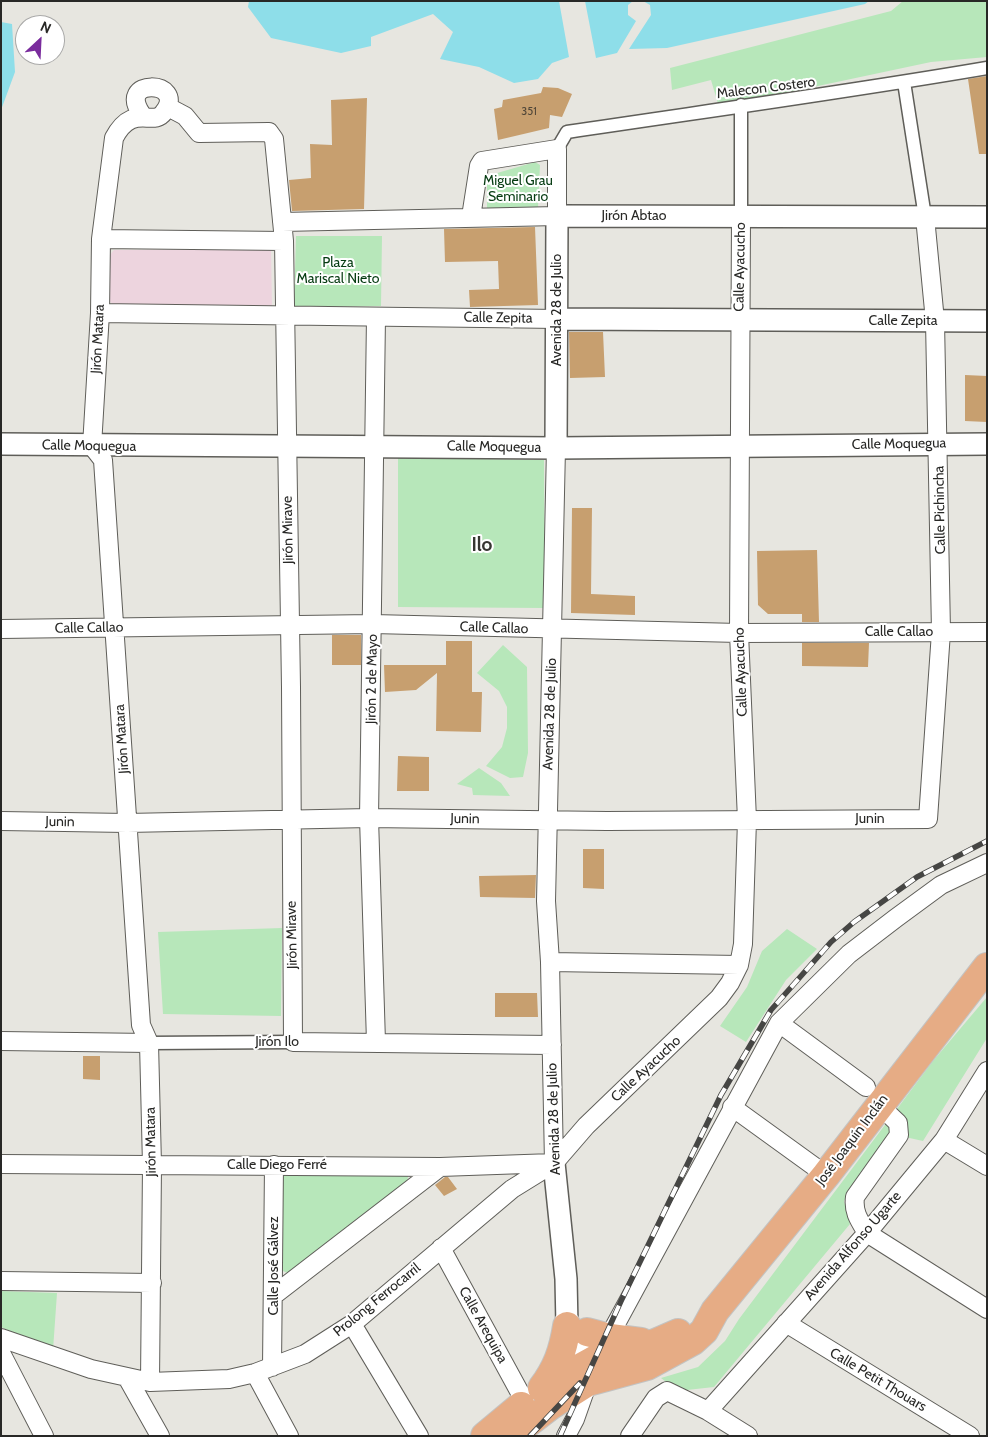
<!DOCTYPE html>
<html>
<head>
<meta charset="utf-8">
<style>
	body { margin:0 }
	#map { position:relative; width:988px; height:1437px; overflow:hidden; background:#e7e6e0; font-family:Cabin,sans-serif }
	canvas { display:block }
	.frame { position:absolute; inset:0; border:2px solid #282826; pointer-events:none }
	.north { position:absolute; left:15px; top:15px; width:50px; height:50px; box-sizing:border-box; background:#fff; border:1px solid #a9a9a8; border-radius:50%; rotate:25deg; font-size:14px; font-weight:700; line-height:20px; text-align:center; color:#282826 }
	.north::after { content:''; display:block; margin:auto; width:18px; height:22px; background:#7a2c9d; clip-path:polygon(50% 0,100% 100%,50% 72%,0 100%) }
</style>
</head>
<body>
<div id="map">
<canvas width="988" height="1437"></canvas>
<div class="frame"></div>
<div class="north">N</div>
</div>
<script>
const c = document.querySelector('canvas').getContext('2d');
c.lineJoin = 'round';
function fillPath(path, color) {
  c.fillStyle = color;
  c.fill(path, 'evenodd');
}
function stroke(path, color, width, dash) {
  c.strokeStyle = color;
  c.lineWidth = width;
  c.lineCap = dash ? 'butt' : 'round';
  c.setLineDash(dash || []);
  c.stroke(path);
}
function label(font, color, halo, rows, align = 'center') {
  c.font = font + ' Cabin,sans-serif';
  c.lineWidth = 4;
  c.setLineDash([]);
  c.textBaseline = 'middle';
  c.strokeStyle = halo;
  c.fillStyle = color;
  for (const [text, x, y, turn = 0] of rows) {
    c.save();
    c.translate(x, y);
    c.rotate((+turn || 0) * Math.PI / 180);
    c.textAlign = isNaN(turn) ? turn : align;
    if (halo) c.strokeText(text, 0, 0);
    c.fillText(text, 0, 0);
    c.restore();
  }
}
const commercial = new Path2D(`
	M271,249L272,307L115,306L108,300L109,256L114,250Z`);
const green = new Path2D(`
	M903,1H987V57L931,62L719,107L711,80L672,90L670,68L891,11Z
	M535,162L540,165L538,207L535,211H487V176Z
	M296,236H382L381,306L294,307Z
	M398,458L544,460L545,608L398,607Z
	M503,645L527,667L528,753L523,777L510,778L486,766L502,747L507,728V707L499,691L477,673Z
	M479,768L501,783L510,796L473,795L472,788L457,784Z
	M282,928L281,1016L163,1014L158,932Z
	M787,929L817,949L786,980L746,1042L720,1026L747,987L762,951Z
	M987,997V1038L923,1141L896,1135L844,1201L850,1224L714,1387L678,1391L661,1378L698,1367L725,1341L739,1319L933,1061Z
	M282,1171L408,1176L407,1184L290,1274L283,1271Z
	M1,1291L57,1293L53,1350L1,1327Z`);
const water = new Path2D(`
	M249,1H559L569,57L552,63L538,79L514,83L479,67L440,59L453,32L433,14L371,37V46L341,53L271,38L248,7Z
	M585,1H633L628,5V15L636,21L617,53L596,58Z
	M643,1H869L865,4L667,48L629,49L651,15L650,5Z
	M1,22L12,24L15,72L1,110Z`);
const building = new Path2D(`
	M987,76V154H979L968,79Z
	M543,87L558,88L572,94L562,117L550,115L549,128L498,140L494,109L502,107L503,100L541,93Z
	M367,98L364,209L292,211L289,180L311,178L310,144L332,145L331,100Z
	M535,227L538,305L470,307L469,290L499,289L498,261L445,262L444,229Z
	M569,332H603L605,377L570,378Z
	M965,375L987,376V422L965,421Z
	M572,508H592L591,594L635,596V615L571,613Z
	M817,550L819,622H802V614H768L758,605L757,551Z
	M332,635H361V665H332Z
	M446,641H472V692H482L481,732L436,731L437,673L416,690L385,692L384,665H446Z
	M802,643H869L868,667L802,666Z
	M398,756L429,757V791H397Z
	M583,849H604V889L583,888Z
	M536,875L535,898L480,897L479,876Z
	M495,993H537L538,1017H495Z
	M83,1056H100V1080L83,1079Z
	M445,1177H448L457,1189L444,1196L435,1185Z`);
const pedestrian = new Path2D(`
	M904,82L925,217
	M741,105V217
	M557,149L567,132C707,111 847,92 987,68
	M149,1043L293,1042`);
const minor = new Path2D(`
	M168,107L185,116L199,133L269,132L274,139L284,241L291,687L293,1042L552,1045
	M143,116C113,77 188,80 164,112C153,128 133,102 114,138L101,239L100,313L92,446L103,460L141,1025L149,1043L152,1165L150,1382
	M282,222L557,216V149L482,161L479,166L471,217
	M101,239L284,241
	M100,313L558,319
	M1,629L373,624L739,633L987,632
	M1,821L127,823L369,818L607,821L928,819L941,632L935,321L925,217
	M550,962L739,965
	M779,1023L866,1087
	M1,1041L149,1043
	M376,1042L369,818L376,317
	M879,1105L898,1123L899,1135L855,1197C853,1212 859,1220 867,1233L987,1309
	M732,1107L826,1175
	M944,1140L987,1166
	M554,1163L550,962L546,901L556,448
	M1,1164L440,1167L553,1163
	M441,1248L525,1402
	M1,1281L152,1283
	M274,1295L440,1167
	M786,1323L970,1436
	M352,1324L419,1436
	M1,1338L91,1369L150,1382L229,1379L255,1373L305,1354L352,1324L512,1189L554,1163L586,1126L719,998L730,983L739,965L743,944L747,820L739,633L741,217
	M605,1344L779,1023L849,954L896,918L941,885L987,863
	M1,1353L44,1436
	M272,1367L274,1165
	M255,1373L289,1436
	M128,1379L160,1436
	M708,1411L867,1233L944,1140L987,1071
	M566,1436L575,1419L588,1382
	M630,1436L656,1398L667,1391L708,1411L748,1436`);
const tertiary = new Path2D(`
	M558,319L987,321
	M1,444L556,448L987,444
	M556,448L557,216L987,217
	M554,1163L566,1279L567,1326L577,1349L591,1361`);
const primary = new Path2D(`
	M587,1332L610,1338L641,1342
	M558,1380L596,1359L655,1343L678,1333
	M542,1388C557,1368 563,1351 567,1326
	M485,1436L521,1406
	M511,1436L550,1406L588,1382L647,1366L693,1341L704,1331L715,1311L826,1175L987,967`);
const rail = new Path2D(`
	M530,1436L580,1383
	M560,1436L621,1301L721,1095L771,1010L831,942L854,922L917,877L987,841`);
const numberNames = [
	["351",529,112]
];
const streetNames = [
	["Malecon Costero",766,88,-7],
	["Jirón Abtao",634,216],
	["Calle Ayacucho",740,267,-89],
	["Avenida 28 de Julio",557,310,-90],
	["Calle Zepita",498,318,1],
	["Calle Zepita",903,321],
	["Jirón Matara",98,339,-87],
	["Calle Moquegua",899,444,-1],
	["Calle Moquegua",89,446,1],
	["Calle Moquegua",494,447,1],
	["Calle Pichincha",940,510,-91],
	["Jirón Mirave",288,530,-91],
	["Calle Callao",89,628,-1],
	["Calle Callao",494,628,2],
	["Calle Callao",899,632],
	["Calle Ayacucho",741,672,-92],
	["Jirón 2 de Mayo",372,679,-89],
	["Avenida 28 de Julio",550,714,-88],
	["Jirón Matara",122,739,-94],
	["Junin",465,819,1],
	["Junin",870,819],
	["Junin",60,822,1],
	["Jirón Mirave",292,935,-91],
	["Jirón Ilo",277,1042],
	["Calle Ayacucho",646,1069,-43],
	["Avenida 28 de Julio",554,1119,-92],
	["José Joaquín Inclán",852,1140,-53],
	["Jirón Matara",151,1142,-91],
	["Calle Diego Ferré",277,1165],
	["Avenida Alfonso Ugarte",853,1246,-49],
	["Calle José Gálvez",274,1266,-90],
	["Prolong Ferrocarril",377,1300,-39],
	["Calle Arequipa",483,1325,61],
	["Calle Petit Thouars",878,1380,31]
];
const parkNames = [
	["Miguel Grau",518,181],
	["Seminario",518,197],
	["Plaza",338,263],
	["Mariscal Nieto",338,279]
];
const districtNames = [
	["Ilo",482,545]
];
fillPath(commercial, '#edd4de');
fillPath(green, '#b7e7ba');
fillPath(water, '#8edee9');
fillPath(building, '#c79f6f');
stroke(pedestrian, '#5f5e59', 15);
stroke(minor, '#5f5e59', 20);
stroke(tertiary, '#5f5e59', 24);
stroke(primary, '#c3c3c2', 30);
stroke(pedestrian, '#fff', 12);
stroke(minor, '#fff', 18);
stroke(tertiary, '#fff', 21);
stroke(primary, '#e6ac85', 28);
stroke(rail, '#464644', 5.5);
stroke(rail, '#fff', 4, [11]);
label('11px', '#504638', null, numberNames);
label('14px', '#282826', '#fff', streetNames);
label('14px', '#053b11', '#fff', parkNames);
label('bold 19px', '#373632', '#fff', districtNames);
</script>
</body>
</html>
